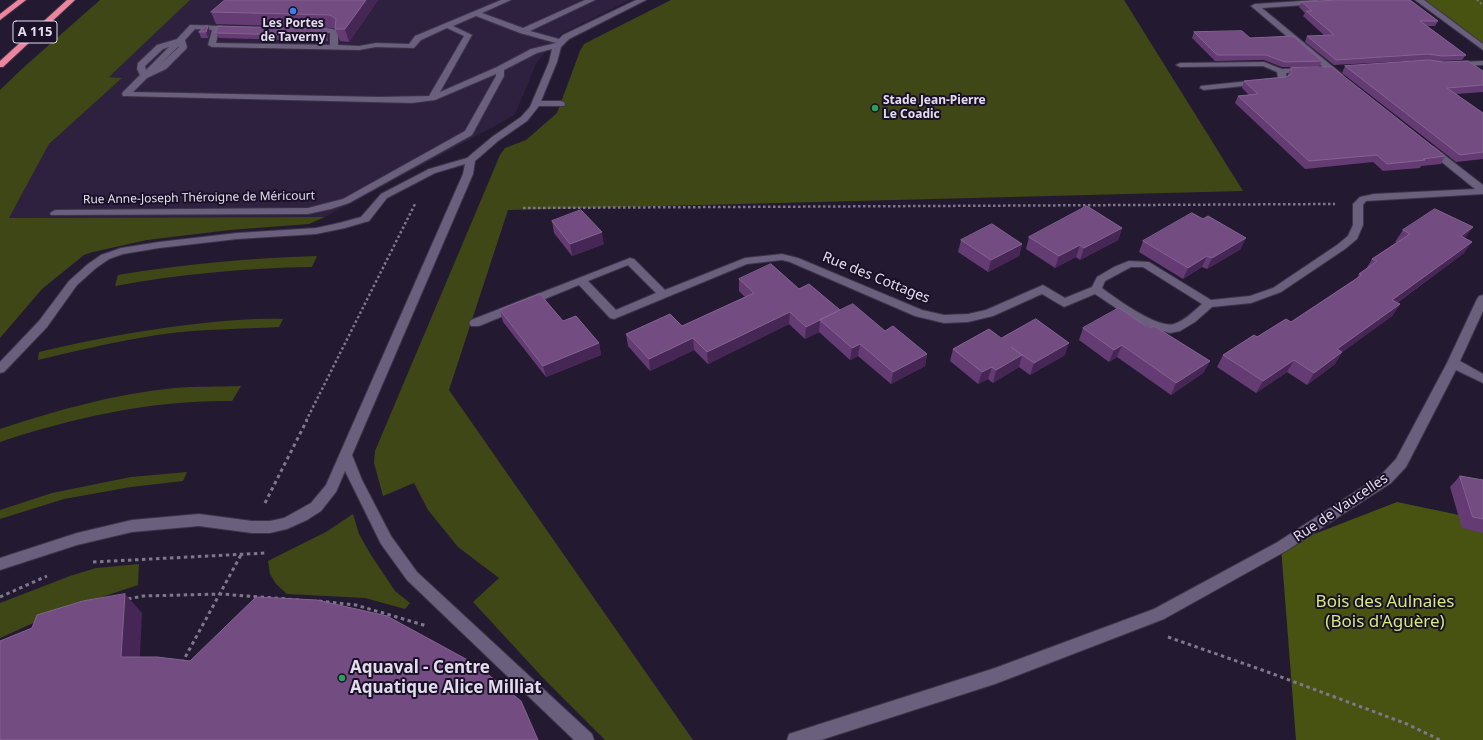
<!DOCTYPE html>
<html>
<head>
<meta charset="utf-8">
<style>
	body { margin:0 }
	canvas { display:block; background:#231931 }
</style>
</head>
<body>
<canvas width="1483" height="740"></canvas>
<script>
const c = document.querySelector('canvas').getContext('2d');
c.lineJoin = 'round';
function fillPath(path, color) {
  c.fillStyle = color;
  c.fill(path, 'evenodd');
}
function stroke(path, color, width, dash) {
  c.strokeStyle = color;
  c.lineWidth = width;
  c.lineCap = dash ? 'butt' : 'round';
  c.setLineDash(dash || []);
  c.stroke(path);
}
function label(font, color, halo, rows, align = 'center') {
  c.font = font + ' "Noto Sans",sans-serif';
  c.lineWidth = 4;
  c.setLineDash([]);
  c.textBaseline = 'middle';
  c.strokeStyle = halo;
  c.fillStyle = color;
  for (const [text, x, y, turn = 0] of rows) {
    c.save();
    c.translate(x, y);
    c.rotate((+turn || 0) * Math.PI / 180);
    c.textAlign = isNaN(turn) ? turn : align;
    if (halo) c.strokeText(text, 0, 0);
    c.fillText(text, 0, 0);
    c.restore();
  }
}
const built = new Path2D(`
	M190,0H630L561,34L537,62L515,114L504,121L325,217L9,218L49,144L122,78L109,77Z`);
const green = new Path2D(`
	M100,0H190L109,77L122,78L49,144L9,218L325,217L309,224L230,230L147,240L93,252L84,255L42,289L0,338V90L24,67Z
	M671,0H1124L1243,191L508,210L449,390L693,740H605L545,680L473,602L499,578L458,547L428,510L414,483L383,496L374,463L375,451L500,155L505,148L526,140L557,113L580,51L584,44Z
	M317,256L312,267C246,268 180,274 115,286L118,275C184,264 250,258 317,256Z
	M283,319L279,327C241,329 202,329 164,334C122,340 80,350 38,360L39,352C97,338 154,328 213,322C236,320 260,318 283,319Z
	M241,386L232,401C154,400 74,417 0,442V429C57,410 115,394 174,388C197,386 219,387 241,386Z
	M187,472L183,481L131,487L64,499L0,519V510L52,493L131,477Z
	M353,514L359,534L371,555L395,591L410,603L405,609L365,598L287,594L276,584L270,574L268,561L326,532Z
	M139,564L138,585L60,611L0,638V603L70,576L96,568Z`);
const forest = new Path2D(`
	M1419,0H1483V48Z
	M1397,502L1483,520V740H1296L1281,547Z`);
const pathFar2 = new Path2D(`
	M1477,0L1483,5`);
const pathFar1 = new Path2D(`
	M523,208L1335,204
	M306,421L415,204`);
const path = new Path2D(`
	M265,503L307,420
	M93,562L266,553
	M0,597L47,576
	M128,599L143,596L221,594L300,600
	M319,601L356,605L427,626
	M1168,637L1265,671L1407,724L1440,740
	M182,663L242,553`);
const minor = new Path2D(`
	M501,0H511L482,13L523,28L585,0H595L530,31L559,39L563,35L636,0H646L569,39L561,47L557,62L541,101H561L564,102L565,104L564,106H539L527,121L498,141L475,161L473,174L352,455L362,480L391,536L417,572L592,734L594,740H574L407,580L381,544L345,471L336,492L321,511L307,520L287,529L270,533H252L199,526L132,532L77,545L0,570V558L77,533L132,520L199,514L252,521H270L284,518L311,503L326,485L463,174L465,164L435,173L387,198L369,221L345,228L316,234L237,239L159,248L123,254L109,259L96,268L77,285L47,327L4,372L0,373V362L39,321L69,281L88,264L101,255L121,248L159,242L237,233L316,228L339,223L361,217L381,194L429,169L467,158L492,137L521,117L530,107L549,62L552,49L537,53L504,70V76L472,135L349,203L331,209L308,214L51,215L50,213L55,210L308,208L343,199L465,131L496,76V74L435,100L412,103L123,96L122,94L123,92L140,75L137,69L138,63L157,45L177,39L190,25H193L222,26L223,28L219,30L216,43L330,45V33H312L308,31C314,27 332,27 338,31V45L359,46L376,43L409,44L415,36ZM476,16L520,33L556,43L531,49L497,67L440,92L472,35L453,26ZM447,28L464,36L429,96L379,97L133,92L147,78L166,69L186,49L187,47L185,40L195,29L212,30L208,45L212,47L359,50L376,47L414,48L421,40ZM179,46V47L158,66ZM169,47L146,70L145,66L163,49Z
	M1316,0L1322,2L1318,4L1262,8L1343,75V79H1337L1251,6L1255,4Z
	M1415,0H1424L1483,44V50Z
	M1483,61V65L1456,66L1452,64L1456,62Z
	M1264,62L1282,69L1306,68L1310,70L1306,72L1286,73L1287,80L1283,82L1204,90L1200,88L1201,86L1278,78L1277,72L1263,66L1180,67L1176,65L1180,63Z
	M1431,146L1434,147L1483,185V194L1366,201L1363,205V225L1357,239L1345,249L1281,292L1251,303L1212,307L1195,322L1180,331L1170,333L1149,327L1128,316L1095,294L1064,307L1042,294L993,316L968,322L944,323L915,316L790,262L782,260L747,264L614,319L610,318L579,285L479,326H471L469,323L471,320L630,258L634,259L665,290L745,258L782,254L798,258L922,310L944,315L968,314L986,310L1043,285L1065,298L1092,287L1097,277L1114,267L1129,261L1149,262L1211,300L1250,296L1273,288L1337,245L1348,236L1353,225V204L1360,197L1374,194L1475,189L1428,151L1426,149L1428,147ZM628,265L656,293L616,310L588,281ZM1131,267H1143L1202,304C1193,312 1184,321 1174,324C1158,329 1115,298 1102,288L1105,281Z
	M1483,295V311L1460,361L1483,374V383L1456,370L1406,467L1391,483L1286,551L1164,619L995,684L821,740H787L789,734L795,732L995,668L1154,609L1276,543L1381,475L1396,459L1447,363L1477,299L1479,296Z`);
const highway = new Path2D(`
	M18,0H26L0,20V14Z
	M67,0H75L3,67H0V61Z`);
const wall = new Path2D(`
	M225,0H378L349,42L340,41L335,28H334L216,24L211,12Z
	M1302,2L1438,21L1435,26H1427L1466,55L1462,60L1441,61L1483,71V92L1456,94L1483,113V159L1456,162L1342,73L1345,66L1427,60L1334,65L1305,42L1307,36H1325L1303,16L1305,13L1299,7Z
	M208,26L210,31L208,38H201L199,32Z
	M1194,32L1250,38L1322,61L1319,67H1282L1264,60L1215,61L1192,38Z
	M216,33L328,34V41L219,38Z
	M1291,68L1445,156L1441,164L1421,166L1420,168L1383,171L1373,162L1305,169L1235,103L1238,96L1249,95L1242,88L1244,81L1286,77L1288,76V74Z
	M552,221L604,244L572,256L554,233Z
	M1122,228L1118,240L1080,260L1076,257L1055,268L1026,249L1029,237Z
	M1403,230L1464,253L1397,303L1400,304L1392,316L1342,352L1335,364L1307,385L1287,372L1256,393L1217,367L1223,355L1257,337L1291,322L1357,278L1359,274L1366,269L1372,259L1397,242H1395Z
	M961,240L1022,244L1019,256L988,272L958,252Z
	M1143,241L1241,249L1207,269L1202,267L1183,279L1139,252Z
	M739,279L799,289L840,310L885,331L927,354L925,366L891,384L858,356L850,360L819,332L805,339L789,324L708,364L694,350L650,371L628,346L626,334L682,326L745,297L739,291Z
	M500,310L563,321L599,343L601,355L546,377L503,322Z
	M1083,328H1149L1210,361L1203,373L1171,395L1117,357L1109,362L1079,340Z
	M1001,338L1065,355L1030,375L1019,367L993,383L988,379L978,384L950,361L953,349Z
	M1460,476L1483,480V533L1462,528L1450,487Z`);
const shadedWall = new Path2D(`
	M366,0H378L349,42L345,29Z
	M208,26L210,31L208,38L206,32Z
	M327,29L328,34V41L327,36Z
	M1473,227L1465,238L1461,236Z
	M1122,228L1118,240L1080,260L1084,248Z
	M602,232L604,244L572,256L570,244Z
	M1246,238L1241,249L1207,269L1212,258Z
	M1472,242L1464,253L1384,312L1392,300Z
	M1022,244L1019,256L988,272L991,260Z
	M1080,245L1076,257L1055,268L1059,256Z
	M1207,256L1202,267L1183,279L1188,268Z
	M1400,304L1392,316L1330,361L1337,349Z
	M840,310L820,320L819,332L805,339L806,327Z
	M790,312L789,324L708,364L707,352Z
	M693,338L694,350L650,371L649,359Z
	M599,343L601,355L546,377L543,366Z
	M1069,343L1065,355L1030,375L1034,363Z
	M860,344L858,356L850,360L852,348Z
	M1122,345L1117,357L1109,362L1114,350Z
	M1342,352L1335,364L1307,385L1314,373Z
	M927,354L925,366L891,384L893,372Z
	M1022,355L1019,367L993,383L996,370Z
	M1294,360L1287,372L1256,393L1263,381Z
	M1210,361L1203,373L1171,395L1176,383Z
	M992,367L988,379L978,384L982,372Z
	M125,594L142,613L139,676L121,657Z`);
const building = new Path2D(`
	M225,0H366L345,29H335L336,19L330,15L211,12Z
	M1338,0H1410L1438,21H1420L1466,55L1442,56L1428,54L1336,60L1307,36L1334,35L1306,11H1312L1302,2Z
	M206,26H208L206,32H199Z
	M218,26L327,29V36L216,33Z
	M1242,31L1250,38L1293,36L1322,61L1285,62L1266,55H1217L1194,32Z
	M1429,60L1443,62L1468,61L1483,71V85L1447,88L1483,113V152L1460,155L1345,66Z
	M1332,67L1445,156L1423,159L1425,160L1387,164L1377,155L1309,161L1238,96L1258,94L1244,81L1286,77L1291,74V68Z
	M1087,206L1122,228L1084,248L1080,245L1059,256L1029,237Z
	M1435,209L1473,227L1461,236L1472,242L1392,300L1400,304L1337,349L1342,352L1314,373L1294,360L1263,381L1223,355L1254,335L1257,337L1286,319L1291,322L1362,275L1359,274L1377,261L1372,259L1410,234L1403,230Z
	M581,210L602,232L570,244L552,221Z
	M1192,213L1203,219L1208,216L1246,238L1212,258L1207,256L1188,268L1143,241Z
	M992,224L1022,244L991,260L961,240Z
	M771,264L799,289L809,284L840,310L806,327L790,312L707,352L693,338L649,359L626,334L670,314L682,326L754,293L739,279Z
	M540,294L563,321L576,316L599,343L543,366L500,310Z
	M853,304L885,331L893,326L927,354L893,372L860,344L852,348L820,320Z
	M1119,308L1149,328L1154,326L1210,361L1176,383L1122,345L1114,350L1083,328Z
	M1036,319L1069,343L1034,363L1011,347L1022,355L996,370L992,367L982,372L953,349L989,329L1001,338Z
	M1460,476L1483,480V519L1473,517Z
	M125,594L121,657H157L190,661L256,597L317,600L387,616L475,664L521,701L538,740H0V641L32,628L37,615L83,601Z`);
const markers = [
	[293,11,4,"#3f7fe0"],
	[875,108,4,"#2e9e5b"],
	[342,678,4,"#2e9e5b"]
];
const farPoinames = [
	["Les Portes",293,24],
	["de Taverny",293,38],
	["Stade Jean-Pierre",883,101,"left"],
	["Le Coadic",883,115,"left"]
];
const farStreetnames = [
	["Rue Anne-Joseph Théroigne de Méricourt",199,198,-1]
];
const shields = [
	[35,32,44]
];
const shieldNames = [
	["A 115",35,32]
];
const streetNames = [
	["Rue des Cottages",876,278,22],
	["Rue de Vaucelles",1341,508,-34]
];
const nearParknames = [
	["Bois des Aulnaies",1385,602],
	["(Bois d'Aguère)",1385,622]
];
const nearPoinames = [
	["Aquaval - Centre",350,668],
	["Aquatique Alice Milliat",350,688]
];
fillPath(built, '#2e213f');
fillPath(green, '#3e4715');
fillPath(forest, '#485312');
stroke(minor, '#3c3448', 2);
stroke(highway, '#3c3448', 2);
stroke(pathFar2, '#7f778b', 1.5, [2, 2]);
stroke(pathFar1, '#7f778b', 2.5, [2.5, 2.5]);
stroke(path, '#7f778b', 3, [3.5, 3.5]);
fillPath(minor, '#6a5f7c');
fillPath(highway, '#ed859d');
fillPath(wall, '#653b74');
fillPath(shadedWall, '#452654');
fillPath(building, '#734c81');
stroke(building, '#846392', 1);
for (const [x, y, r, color] of markers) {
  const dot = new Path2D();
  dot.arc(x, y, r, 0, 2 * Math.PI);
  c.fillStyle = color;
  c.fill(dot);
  stroke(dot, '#1a1027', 1.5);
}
label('bold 12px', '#e2dced', '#1a1027', farPoinames);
label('12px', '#e2dced', '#1a1027', farStreetnames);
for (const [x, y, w] of shields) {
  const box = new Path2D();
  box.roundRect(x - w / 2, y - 11, w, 22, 3);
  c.fillStyle = '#1a1027';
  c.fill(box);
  stroke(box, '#e2dced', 1);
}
label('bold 13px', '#e2dced', null, shieldNames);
label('14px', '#e2dced', '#1a1027', streetNames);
label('17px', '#d4ea7b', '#1a1027', nearParknames);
label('bold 17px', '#e2dced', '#1a1027', nearPoinames, 'left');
</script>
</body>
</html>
